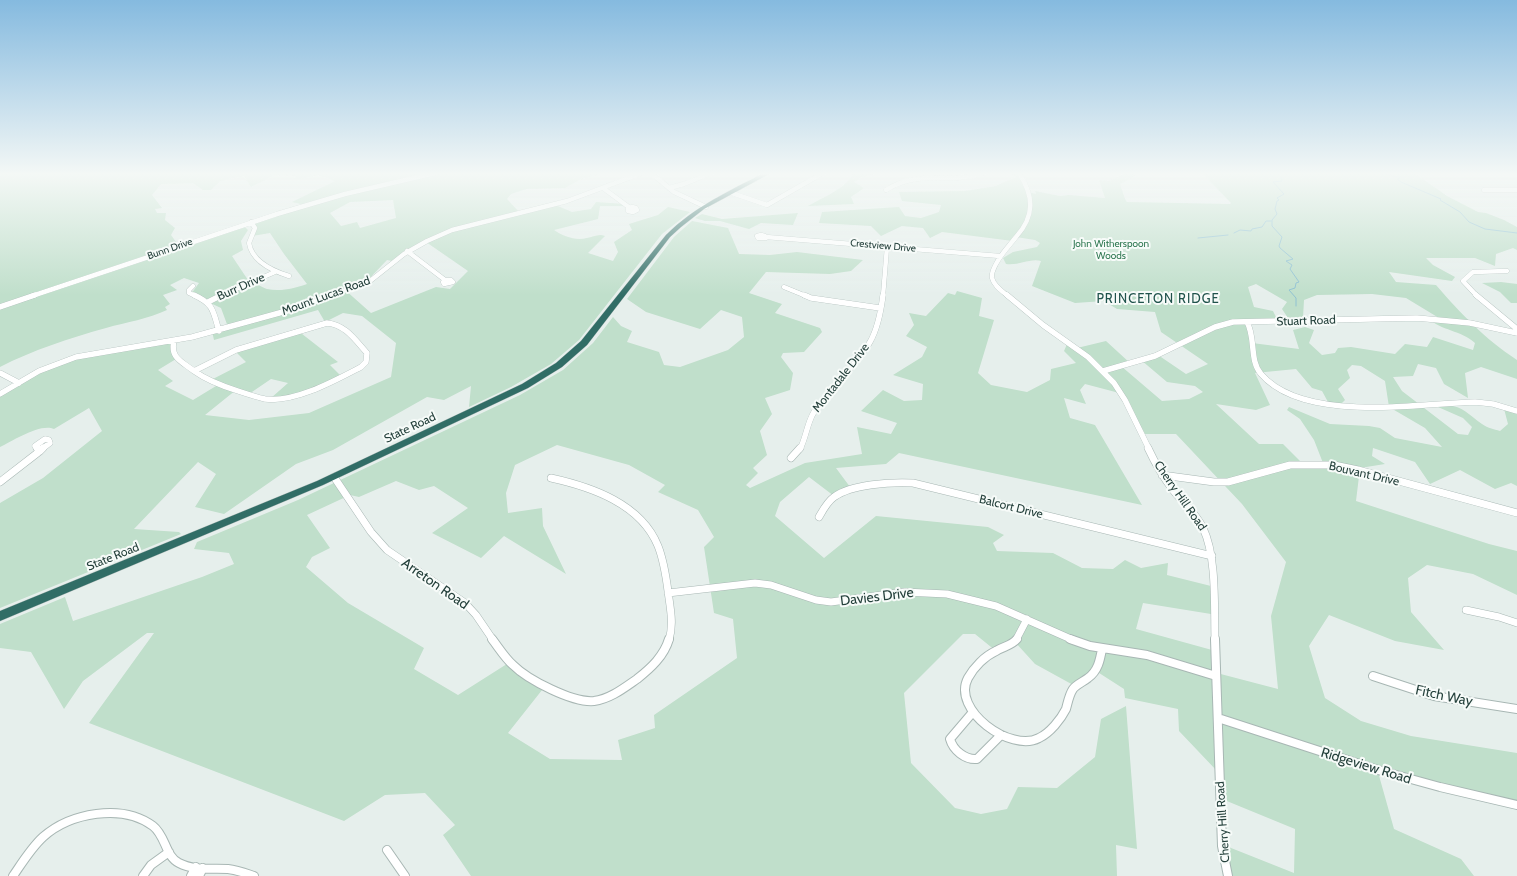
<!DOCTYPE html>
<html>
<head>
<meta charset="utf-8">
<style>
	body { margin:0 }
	canvas { display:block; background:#e6efec }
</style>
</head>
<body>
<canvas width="1517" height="876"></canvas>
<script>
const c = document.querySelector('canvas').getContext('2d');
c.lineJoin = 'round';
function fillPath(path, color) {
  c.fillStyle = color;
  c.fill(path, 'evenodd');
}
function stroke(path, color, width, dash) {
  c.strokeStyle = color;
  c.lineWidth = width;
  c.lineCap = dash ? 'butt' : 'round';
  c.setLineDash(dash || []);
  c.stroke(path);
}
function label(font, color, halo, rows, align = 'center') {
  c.font = font + ' Cabin,sans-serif';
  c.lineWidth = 4;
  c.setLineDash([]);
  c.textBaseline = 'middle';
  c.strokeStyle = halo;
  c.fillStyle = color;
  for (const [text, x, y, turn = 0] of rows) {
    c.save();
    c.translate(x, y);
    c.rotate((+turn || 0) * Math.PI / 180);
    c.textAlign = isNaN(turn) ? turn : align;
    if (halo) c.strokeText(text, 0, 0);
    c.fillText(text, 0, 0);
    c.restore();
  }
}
const green = new Path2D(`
	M0,173H603L579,180L565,188L526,189L511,194L507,199L519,212L553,204L572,212L591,209L596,202L625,204L628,206H600L598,219L554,230C563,236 575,241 587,238C593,237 599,233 605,236L588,253L613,261L618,252L614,242L632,230L629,224L658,215L668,207L690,212L662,234L579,340L551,364L511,387L469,407L471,386L444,400L427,397L333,450L296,464L224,514L195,507L216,474L198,462L134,529L179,532L181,534L0,608V503L43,478L102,431L89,408L54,429C40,423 13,441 0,447V395L50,367L79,357L174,339L176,359L158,370L173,381L165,386L193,400L216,386L209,381L246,362L234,350L297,330L338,362L330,365L342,377L307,392L271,398L288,383L271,379L249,394L236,390L205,415L249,420L309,413L391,377L396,343L362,316L343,313L325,322L318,310L214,340L212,331L228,327L221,308L191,294L199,283L184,278L170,285L177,290L163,295L170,304L165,307L167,310C148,319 127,322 106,328C70,338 33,350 0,367ZM275,175L296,176L294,179H302L318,175L335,181L292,202L305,205L251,222L255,230L252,236L270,233L284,254L307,284C295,288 281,292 267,289C261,287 257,283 250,283L232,256L243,250L241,241L248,230L242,224L179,246L171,235L175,228L165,220L166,213H157L155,209L162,208L152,195L161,184L193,183L203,190H211L220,181L244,176L251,187ZM393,200L396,218L360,228L357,222L341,226L330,213L350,202ZM426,242L468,271L450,289L436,287L371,313L344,289L365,283L387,260L392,261Z
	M853,173H879L862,177L854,182L864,188L851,197L854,204L808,206C820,199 849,187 853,173Z
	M1010,173H1019L1029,192L1036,194L1035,191L1060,196L1069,195L1105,198L1099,180L1109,181L1126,173L1136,175L1120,184L1125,199L1127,202L1230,204L1231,203L1202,173H1414L1447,196L1478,212L1486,213L1504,220L1517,227V250L1513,248L1496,254L1495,266L1475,258H1426L1433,265L1455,277L1452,281L1389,272L1396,282L1436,285C1462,315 1484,338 1517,360V379L1481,367L1465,373L1468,398L1444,384L1436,368L1418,364L1413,376L1393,377L1402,391L1458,434L1468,435L1472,427L1463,418L1438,407C1460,402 1465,412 1482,424C1487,428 1494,429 1500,431L1508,424L1503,405L1517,410V486L1511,483L1495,489L1460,470L1430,484L1415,462L1373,448L1372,456L1385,464L1360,468L1356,501L1489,544L1517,551V595L1473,574L1427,565L1408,578L1411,612L1444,650L1395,641L1329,615L1309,646L1325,698L1361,721L1411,736L1517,753V806L1378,772L1394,829L1461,859L1474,876H1232L1221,844L1294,873L1295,829L1217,797V771L1179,731L1178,709L1125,698L1124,689L1096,671L1075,686L1035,664L1015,642L996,651L975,634H963L904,693L911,763L955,808L981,814L1007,809L1018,787L1057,788L1095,757L1101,719L1126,706L1137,849L1116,845L1117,876H471L443,835L455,825L425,793L385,795L344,821L89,723L154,633H147L83,681L64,709L31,652L0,648V624L65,597L73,621L202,577L234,564L229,553L194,549L197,542L298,500L520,395L563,370L593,343L613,317L621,326L632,331L627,342L659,352L664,365L680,367L728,350L744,337L742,317L721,310L700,329L646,312L627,299L674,237L692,221L728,228L739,254L770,255L797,252L863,260L851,271L830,274L766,272L749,293L782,304L775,313L820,328L822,332L804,352L783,353L781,357L793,373L790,390L765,398L772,414L760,431L767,455L753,468L758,473L746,485L750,488L805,463L862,454L857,427L891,434L897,423L861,411L883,390L904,401L922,400L923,384L893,375L922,357L927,347L906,336L914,325L909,313L926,316L948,293L955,295L957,291L982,298L979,316L994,320L978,373L991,385L1027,392L1050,380L1051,369L1076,363L1064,351L1068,342L1077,348L1106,341L1130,363L1121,366L1162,401L1189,399L1203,392L1195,386L1167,382L1141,360L1158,355L1186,374L1208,364L1161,332L1155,312L1117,309L1104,301L1075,303L1032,286L1041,261C1030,258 1018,266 1006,264L1003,258L1013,252L1037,247L1040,243L1035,240L1016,237L1013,241L942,232L930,238L923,228L902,226L881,236L871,226L819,223L822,212L899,207L905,216L921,218L939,212L941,205L902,201L899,192L965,191L996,186L1016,177ZM1256,284L1287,302L1282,309L1288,318H1303L1304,300L1317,295L1372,294L1406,298L1439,318H1428C1441,331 1461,330 1475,343L1473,350L1433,337L1427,347L1405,344L1395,354L1351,347L1338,348L1335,353L1322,355L1309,343L1314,330L1305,327L1293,330L1299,349L1252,343L1246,322L1278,321L1273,311L1254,307L1248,287ZM1352,365L1361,366L1385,381L1389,407L1425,428L1442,447L1395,438L1380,428L1369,426L1330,424L1289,407L1287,410L1300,419L1314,440L1323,463H1302L1283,444H1259L1216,404L1256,410L1270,405L1255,373L1296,369L1312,388L1322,391L1328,402L1341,404L1345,400L1338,389L1350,378L1347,370ZM1085,384L1123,394L1145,434H1176L1242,504L1286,562L1271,616L1278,689L1213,672L1212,650L1136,629L1143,603L1211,614V586L1167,575L1168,563L1141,568L1125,560L1113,569L1082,568L1053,553L997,551L993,543L1004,535L988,527L876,516L824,558L775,516L780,502L809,477L834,496L853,491L836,468L886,464L899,453L1142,505L1095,425L1070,418L1064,398L1086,404L1080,390ZM557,445L629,465L665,485L658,492L698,510L714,537L704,547L714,613L733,619L737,658L654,715L655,728L618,740L622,760L550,759L508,733L546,685L510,662L458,695L414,669L424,648L348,603L306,567L312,557L330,548L307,515L350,495L359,497L396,481L419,490L434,486L468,508L432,533L481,558L504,536L566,574L543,526L542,508L508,513L506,493L515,465Z
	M798,213L793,225L761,223L749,229L720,221H705L695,218L702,214L722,219Z
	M1501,282L1517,284V303H1511L1500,292L1482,283Z`);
const stream = new Path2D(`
	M1381,173L1398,177L1400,178L1397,179L1401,182L1441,199L1440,200L1460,212L1469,222L1485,229L1517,233
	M1281,177L1282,181L1273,182L1284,194L1277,198L1279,200L1277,201L1275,209L1277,214L1272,220V226L1282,237L1279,246L1280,248L1293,259L1286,261L1292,265L1290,269L1299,282L1296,283L1295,288L1289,290L1296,298V306
	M1234,233L1240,230L1251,231L1252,229L1262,227L1266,221H1271
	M1198,238L1228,235`);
const minorFar3 = new Path2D(`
	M651,173L674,192L706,207
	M603,188L630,208
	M669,188L684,184L711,173
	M886,190C919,169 948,185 983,173
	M1484,190H1517
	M732,193L767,205L823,173
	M632,207L636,208L637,210L633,212L628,211V209Z
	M251,222L255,228L249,243C252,262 273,271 289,276
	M761,235L765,236L766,238H758L757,236Z
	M766,237L1000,256
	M407,251L445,280
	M446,280H451L453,282L444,284L443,282Z
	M193,286L189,290V293L196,296
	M784,287L806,296
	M32,296L277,214L345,194L435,173
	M220,296L275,272
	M330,296L370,281L404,254L427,241L452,230L567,201L642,173
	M883,296L887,247
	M1008,296C1002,291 994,286 992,278C991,273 994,268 996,264C1001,254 1009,246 1016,237C1035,216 1034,196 1019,173
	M1477,296L1463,281L1473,272L1507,271`);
const minorFar2 = new Path2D(`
	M194,295C214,304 213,311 219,331
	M804,295L811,298L880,308
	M1007,295L1043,325L1088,357L1114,383L1125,400L1149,449
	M1476,295L1517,329
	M208,302L222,295
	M0,307L35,295
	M1247,322C1256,338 1249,360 1261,374C1303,423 1417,404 1475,402L1493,404L1517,411
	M327,323C346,325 355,340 367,353L366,362L361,367C336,380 295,403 265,399C256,397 247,394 238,391C222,386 208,381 194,371L236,350Z
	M174,340C170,358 181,361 194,371
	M1103,371L1155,356L1215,327L1233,322L1417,318L1470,323L1517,333
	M0,373L19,383
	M0,394L39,371L76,357L192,337L301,307L332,295
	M38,449L35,446L45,439L49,440L50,443L42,449
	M800,449C806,438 807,423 814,412C830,387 855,368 870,342C878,328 881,311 883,295`);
const minorFar1 = new Path2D(`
	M37,448L40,451L43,448
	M1148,448C1155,463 1163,477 1173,490C1183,503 1196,513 1203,528C1217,557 1214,607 1215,640
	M791,458L800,448
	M1162,475L1214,482H1228L1290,465H1334L1358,470L1517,513
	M334,477L371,532L387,550L465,603L476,615L493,640
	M551,478C592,487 641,504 658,546C664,561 666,576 668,591C670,607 674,624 669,640
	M0,482L40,451
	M819,517C823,510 827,502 834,497C852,484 891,482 913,483L1212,556
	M668,593L755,583L771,585L816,600L831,602L904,592L947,594L996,606L1073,640
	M1466,610L1499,617L1517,623
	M1016,640L1027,619`);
const minor = new Path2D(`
	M492,639C499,648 505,658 513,665C528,680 573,703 594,701C610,699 624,688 637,679C651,668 664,656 669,639
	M1017,639C1011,646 1004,646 996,651C985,656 974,667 968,678C951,710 1011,753 1039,738C1050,733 1061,719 1066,709C1068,702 1069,695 1073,689C1077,684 1083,682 1088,678C1098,671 1100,660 1102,649
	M1070,639L1090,646L1147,655L1216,676
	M1215,639L1222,846L1228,876
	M1373,676L1434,696L1517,709
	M973,712L950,739C953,750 965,760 977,759L1001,735
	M1218,718L1378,770L1440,787L1517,805
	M387,850L405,876
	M13,876C22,863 31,848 43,837C70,813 122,803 153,826C166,836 165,856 179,863C194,871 212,868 228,869C237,870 245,873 254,876
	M143,876L151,865L169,852
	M191,876L196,867
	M199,876L203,868`);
const highway = new Path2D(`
	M764,173H771L704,209L681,227L670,237L587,345L562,367L528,388L323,485L0,621V611L317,481L522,384L556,363L581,341L666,235C694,207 729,191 764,173Z`);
const farParknames = [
	["John Witherspoon",1111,244],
	["Woods",1111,256]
];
const farStreetnames = [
	["Crestview Drive",883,246,5],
	["Bunn Drive",170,249,-19]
];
const streetNames = [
	["Burr Drive",241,287,-24],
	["Mount Lucas Road",326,296,-20],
	["Stuart Road",1306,321,-2],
	["Montadale Drive",841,378,-52],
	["State Road",410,428,-25],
	["Bouvant Drive",1364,474,13],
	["Cherry Hill Road",1180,496,55],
	["Balcort Drive",1011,507,14],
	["State Road",113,557,-22],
	["Cherry Hill Road",1223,822,-94]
];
const neighbourhoodNames = [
	["PRINCETON RIDGE",1158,299]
];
const nearStreetnames = [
	["Arreton Road",435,584,35],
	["Davies Drive",877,597,-7],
	["Fitch Way",1444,696,12],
	["Ridgeview Road",1366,766,17]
];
fillPath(green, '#c0dfcb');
stroke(stream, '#90c2d2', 1);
stroke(minorFar3, '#a8b7b4', 5);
stroke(minorFar2, '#a8b7b4', 6);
stroke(minorFar1, '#a8b7b4', 8);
stroke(minor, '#a8b7b4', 10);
stroke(highway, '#c2cac8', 1);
stroke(minorFar3, '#fff', 4.5);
stroke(minorFar2, '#fff', 5.5);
stroke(minorFar1, '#fff', 7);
stroke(minor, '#fff', 8);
fillPath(highway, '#316d66');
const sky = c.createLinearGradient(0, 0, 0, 295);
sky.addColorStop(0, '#85badf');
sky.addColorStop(0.59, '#f4f8f6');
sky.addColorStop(1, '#f4f8f600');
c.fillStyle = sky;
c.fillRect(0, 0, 1517, 295);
label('10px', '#2f7852', '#f7fbf9', farParknames);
label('10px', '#25413c', '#f7fbf9', farStreetnames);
label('12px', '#25413c', '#f7fbf9', streetNames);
c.letterSpacing = '1px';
label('13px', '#20534c', '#f7fbf9', neighbourhoodNames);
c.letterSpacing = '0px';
label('14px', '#25413c', '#f7fbf9', nearStreetnames);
</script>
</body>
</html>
